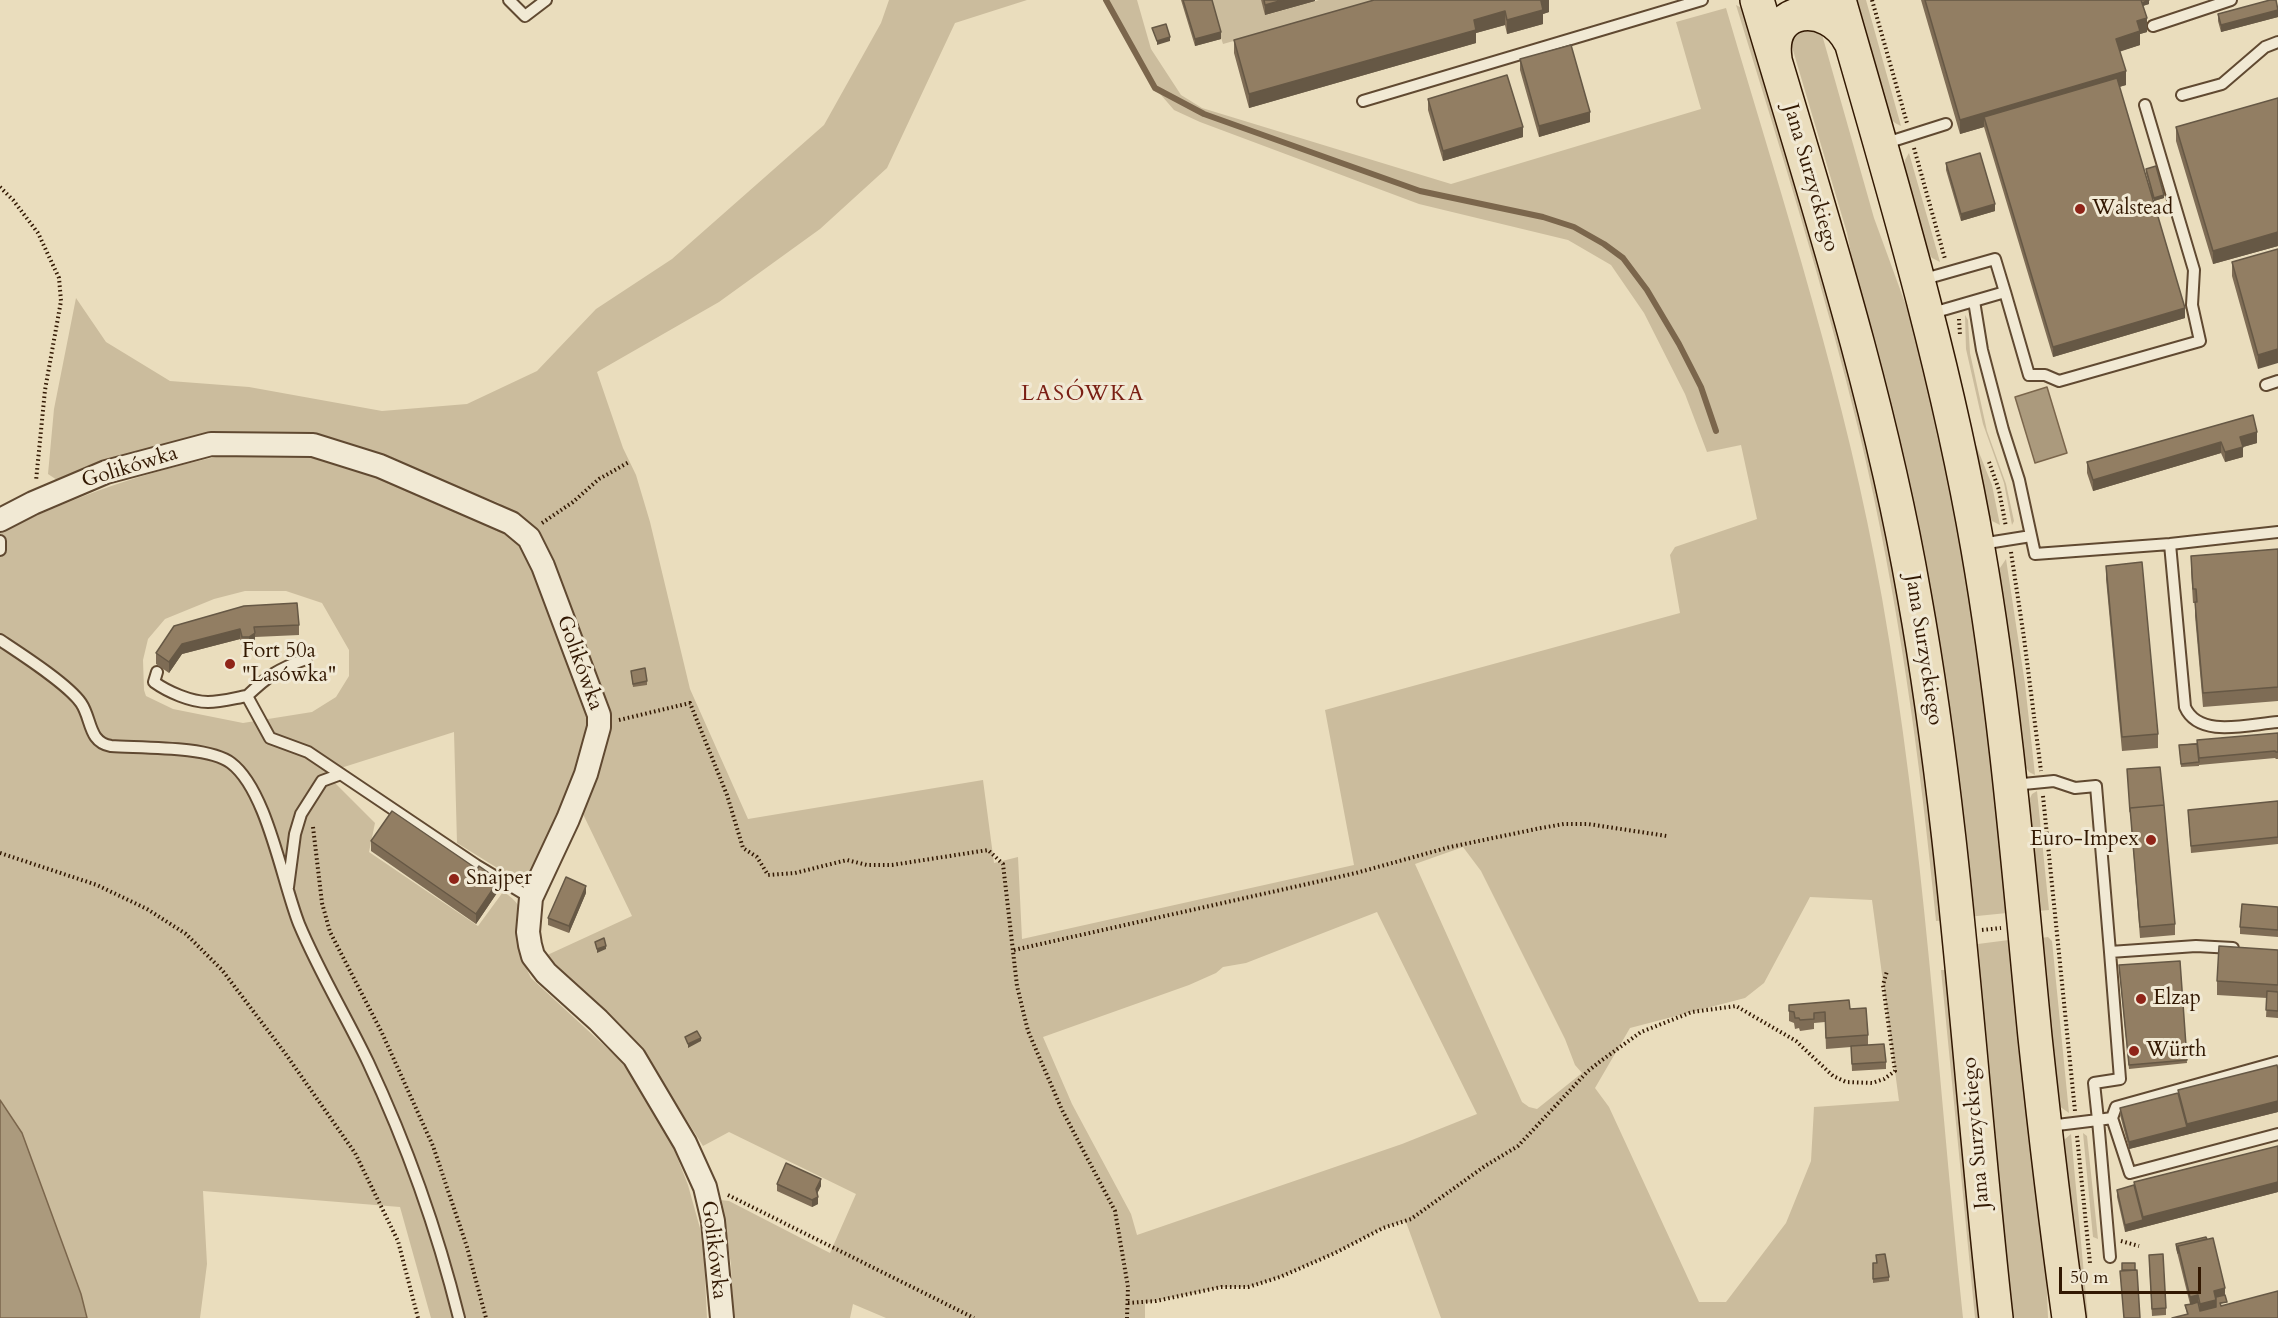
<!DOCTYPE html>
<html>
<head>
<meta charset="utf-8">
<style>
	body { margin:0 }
	#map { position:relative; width:2278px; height:1318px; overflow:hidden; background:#eaddbd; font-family:Cardo,serif }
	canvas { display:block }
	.scale { position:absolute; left:2059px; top:1267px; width:142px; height:27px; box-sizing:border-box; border:3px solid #321802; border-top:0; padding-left:8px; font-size:18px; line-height:21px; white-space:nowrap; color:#321802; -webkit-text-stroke:4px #f1e9d4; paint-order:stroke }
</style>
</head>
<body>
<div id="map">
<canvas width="2278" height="1318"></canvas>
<div class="scale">50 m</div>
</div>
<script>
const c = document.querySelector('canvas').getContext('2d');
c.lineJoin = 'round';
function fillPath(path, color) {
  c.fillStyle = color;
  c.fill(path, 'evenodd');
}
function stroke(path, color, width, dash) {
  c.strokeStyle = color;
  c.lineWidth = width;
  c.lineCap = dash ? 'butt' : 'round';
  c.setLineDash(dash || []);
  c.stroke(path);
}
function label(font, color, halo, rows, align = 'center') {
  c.font = font + ' Cardo,serif';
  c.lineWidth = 6;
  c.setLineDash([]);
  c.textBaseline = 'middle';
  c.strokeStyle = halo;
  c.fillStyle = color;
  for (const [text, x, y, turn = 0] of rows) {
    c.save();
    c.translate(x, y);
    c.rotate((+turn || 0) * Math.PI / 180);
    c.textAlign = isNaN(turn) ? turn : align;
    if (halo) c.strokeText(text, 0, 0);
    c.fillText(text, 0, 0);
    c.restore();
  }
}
const green = new Path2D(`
	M889,0H1027L955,23L887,168L820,229L719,302L597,372L623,448L636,475L650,522L690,689L748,819L983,780L994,863L1018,857L1022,939L1354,865L1325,710L1680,613L1670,555L1675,547L1757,519L1741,445L1707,452L1685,394L1644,313L1611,265L1568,240L1419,204L1200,122L1174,110L1155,88L1106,0H1137L1151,49L1181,95L1202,108L1451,184L1701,109L1676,22L1726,8C1783,202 1847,397 1882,598C1924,836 1938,1078 1963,1318H1441L1406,1222L1403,1221L1383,1228L1335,1253L1280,1277L1248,1287H1221L1145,1303V1318H886L853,1304L850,1318H733L731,1264L720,1200L729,1201L830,1253L856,1194L729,1132L703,1146L652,1065L543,957L632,916L582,812L600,769L609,733L606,704L584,640L562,585L520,521L499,503L366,452L315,437H189L57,480L48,474L54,409L76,298L106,342L170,381L249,387L382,411L467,404L537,371L596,309L672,259L824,125L881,23ZM1463,847L1481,871L1565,1039L1575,1065L1582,1073L1537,1109L1529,1107L1522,1102L1415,864ZM1810,897L1872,900L1899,1101L1814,1107L1811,1161L1786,1223L1726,1302H1699L1609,1107L1595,1088L1630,1028L1745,998L1764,983ZM1377,912L1477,1114L1402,1144L1137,1235L1131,1214L1072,1104L1043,1037L1189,985L1216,973L1223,967L1246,963Z
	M1209,0H1261L1266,15L1319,0H1377L1223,44Z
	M1855,0H1866L1901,126L1895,123L1890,118Z
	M1736,5L1748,11L1887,510L1947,920L1936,921C1920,758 1898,596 1860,436C1825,291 1780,148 1736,5Z
	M1793,26L1821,31L1874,218L1912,322L1952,498L1972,605L1988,726L2007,913L1967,917L1867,337L1847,233L1790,40Z
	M1909,153L1940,262L1932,258L1924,246L1904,168L1905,160Z
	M1965,315L1968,320L1970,353L1987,431L2006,484L2014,521L2012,525L2004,483L1983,424L1966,349Z
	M1976,445L1992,485L2000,525L1992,521L1987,512L1973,446Z
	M226,455H286L323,459L393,483L509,534L523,550L578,685L588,724L583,763L533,874L520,882L457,843L454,732L325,773L375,823L369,852L478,926L503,892C533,908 520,933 524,960C525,966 528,972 531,978L621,1061L646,1099L672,1144L688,1185L703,1239L707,1318H431L400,1207L203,1191L207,1264L200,1318H87L81,1294L22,1133L0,1100V533C72,497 146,471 226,455ZM245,591H286L322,603L349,650V676L336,697L312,712L243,723L173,709L146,696L144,690L143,660L148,639L165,619L214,599Z
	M2006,559L2025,684L2035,775L2029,772L2023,763L1998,579L2000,568Z
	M2037,791L2049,910L2038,911L2027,805L2032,794Z
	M2048,937L2052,941L2069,1113L2059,1106L2041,938Z
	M2009,940L2046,1268L2048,1318H2012L1970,945Z
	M1941,970H1946L1952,975L1985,1318H1975Z
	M2083,1133L2087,1136L2098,1239L2093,1237Z
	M2071,1134L2088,1318H2084L2063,1146L2065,1139Z`);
const water = new Path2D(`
	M2047,387L2067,453L2035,463L2015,397Z
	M0,1100L22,1133L81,1294L87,1318H0Z`);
const stream = new Path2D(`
	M1106,0L1155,88L1204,114L1420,191L1543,217L1574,227L1604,244L1623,258L1647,290L1679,344L1701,387L1716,431`);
const path = new Path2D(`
	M1872,0L1907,123
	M1914,148L1945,259
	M0,187L13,200L38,233L59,278L61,301L45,390L36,481
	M1959,319L1960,335
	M1989,462L1999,490L2006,527
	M542,523L573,502L599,479L629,462
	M2011,552L2024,638L2041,771
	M619,720L690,703L727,795L743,848L757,857L768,875L795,873L847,860L867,865H892L988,850L1003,864L1017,986L1028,1031L1062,1110L1115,1211L1128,1287L1127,1318
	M2043,796L2075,1111
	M313,827L322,903L330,932L382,1033L433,1146L467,1247L486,1318
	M0,853L97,885L147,909L186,934L222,970L285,1053L355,1153L398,1241L418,1318
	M1982,930L2001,928
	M1014,950L1356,873L1450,847L1541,828L1564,824H1588L1667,836
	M2077,1136L2090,1263
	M728,1195L974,1318
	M2121,1241L2139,1246
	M1128,1303L1156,1301L1221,1287H1248L1280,1277L1335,1253L1383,1228L1411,1219L1485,1166L1518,1146L1588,1071L1602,1060L1641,1032L1692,1012L1736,1006L1796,1041L1833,1076L1846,1082L1872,1083L1884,1079L1895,1071L1883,985L1887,971`);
const service = new Path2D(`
	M509,0L525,16L546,0
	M2153,26L2231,0
	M2182,95L2222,84L2265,47L2278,42
	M1363,101L1702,0
	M1883,144L1946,124
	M1921,280L1995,259L2005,292
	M1974,301L1982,350L2003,430L2019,480L2035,554L2170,544L2278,532
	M1929,314L2005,292L2029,375H2045L2059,381L2200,341L2192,305L2194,270L2145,105
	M2266,385L2278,381
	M0,541V550
	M1981,544L2031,536
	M2170,544L2185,707C2199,739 2249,724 2278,722
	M0,640C21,654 68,684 81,703C92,719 88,742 111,746C141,748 209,746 231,763C267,790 282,881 299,924C319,972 346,1016 368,1062C407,1145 437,1229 459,1318
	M157,672L154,682C168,692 191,702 208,702C221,702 235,698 247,696L270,738L308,752L476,865L531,898
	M247,696C268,676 278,669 306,659
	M2013,785L2054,781L2075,788L2096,786L2110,952
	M288,887L295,834L301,814L322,781L341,774
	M2112,1118L2116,1107L2278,1062
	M2049,1126L2098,1120L2094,1083L2120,1079L2110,952L2196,946L2233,948
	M2110,1257L2098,1120L2112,1118L2130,1173L2278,1134`);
const minor = new Path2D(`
	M0,520L33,503L106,472L211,444L313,445L380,466L511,523L529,538L543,566L599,715V727L586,774L568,819L531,898L528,932L530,945L533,956L546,973L598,1020L634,1057L685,1143L705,1187L713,1221L722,1318`);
const primary = new Path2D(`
	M1757,0C1815,196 1879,392 1914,594C1957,833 1969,1077 1996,1318
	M1839,0C1891,181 1946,363 1978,549C2006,710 2019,874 2035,1037C2045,1131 2056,1224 2069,1318
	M1775,59C1767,4 1829,0 1850,41`);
const wall = new Path2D(`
	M1181,0H1212L1221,39L1195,46Z
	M1261,0H1315V1L1265,15Z
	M1549,0V12L1543,14V24L1507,34L1505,25L1476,33V43L1249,108L1234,53V40Z
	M1921,0H2149V4L2143,6L2147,32L2140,34V45L2120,51L2126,85L2119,87L2185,318L2053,357L1984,127L1960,134Z
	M2278,7V17L2221,32L2218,21V14Z
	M1520,59L1590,122L1539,137L1520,70Z
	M2278,98V246L2213,264L2176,141V127Z
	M1428,99L1523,137L1443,161L1428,110Z
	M1946,163L1995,211L1961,221L1946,170Z
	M2146,169L2164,198L2154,201L2146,173Z
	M2278,249L2258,369L2232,276V262Z
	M2253,415L2257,443L2243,447V457L2225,462L2221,453L2093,491L2087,473V462Z
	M2278,549V701L2203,707L2195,616V603H2193L2191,570V556Z
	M2106,566L2158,734V748L2122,751L2106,579Z
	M299,625V635L255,637V644L249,648L242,647L240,639L182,654L169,673L156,664V653L174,626Z
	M631,671L647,681V685L633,687Z
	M2278,733V759H2276L2275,758L2199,765V763V766L2181,767L2179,745Z
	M2127,769L2175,924V935L2140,938Z
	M2278,801V844L2191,853L2188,810Z
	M371,841L477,869L499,890L476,924L371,851Z
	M586,893L569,933L548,925V918Z
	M2278,907V937L2240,934V927Z
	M2278,950V1018L2266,1017L2267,998L2217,995V981Z
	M2180,961L2187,1063L2129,1069L2119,968Z
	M1789,1005L1850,1009L1868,1035V1045L1886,1062V1069L1852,1071L1851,1047L1826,1049L1825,1022L1814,1023V1029L1800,1031L1799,1028L1795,1029L1794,1023L1789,1021Z
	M2278,1069V1112L2129,1149L2120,1115V1108L2178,1093V1090Z
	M2278,1146V1192L2125,1232L2117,1197V1190L2134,1185V1182Z
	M777,1184L821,1186L817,1193L818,1204L812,1207L777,1191Z
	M2176,1244L2225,1295L2227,1302L2187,1314L2185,1305L2190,1304L2176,1248Z
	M2149,1262L2166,1308V1315L2152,1316Z
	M1873,1263L1889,1277V1281L1873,1283Z`);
const shadedWall = new Path2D(`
	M1283,0H1315V1L1265,15V5Z
	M1544,0H1549V12L1543,14V24L1507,34V20L1541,1Z
	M2149,0V4L2139,7V3Z
	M2278,10V17L2221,32V25Z
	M1505,11V25L1476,33V43L1249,108V94L1474,20Z
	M2147,18V32L2140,34V45L2116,53V39L2137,21Z
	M1221,32V39L1195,46V39Z
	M1170,37V41L1157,45V41Z
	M2126,71V85L1986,126L1984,117V127L1960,134V120Z
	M1590,112V122L1539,137V126Z
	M1523,127V137L1443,161V151Z
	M2164,195V198L2154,201V198Z
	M1995,204V211L1961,221V214Z
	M2278,232V246L2213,264V251Z
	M2185,308V318L2053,357V347Z
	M2278,349V363L2258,369V355Z
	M2257,432V443L2243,447V457L2225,462V452L2240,437Z
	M2221,442V453L2093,491V480Z
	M240,629V639L182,654L169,673V662L182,644Z
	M255,633V644L249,648V637Z
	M499,880V890L476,924V914Z
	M586,886V893L569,933V926Z
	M606,946V949L597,953V949Z
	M701,1038V1041L688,1048V1044Z
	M2278,1101V1112L2129,1149V1142L2187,1127V1124Z
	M821,1179V1186L816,1196V1189Z
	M2278,1182V1192L2125,1232V1225L2143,1220V1217Z
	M818,1197V1204L812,1207V1200Z
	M2225,1288V1299L2216,1301V1310L2200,1314V1304L2214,1291Z
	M2198,1295V1306L2190,1308V1297Z`);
const building = new Path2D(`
	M1183,0H1212L1221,32L1195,39Z
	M1264,0H1283L1265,5Z
	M1374,0H1544L1541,1L1543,10L1507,20L1505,11L1474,20L1476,30L1249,94L1234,40Z
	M1925,0H2141L2147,18L2137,21L2140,31L2116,39L2126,71L1960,120Z
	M2141,0H2149L2142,3Z
	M2270,0H2276L2278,10L2221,25L2218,14Z
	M1166,24L1170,37L1157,41L1152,28Z
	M1571,45L1590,112L1539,126L1520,59Z
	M1507,75L1523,127L1443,151L1428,99Z
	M2117,78L2185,308L2053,347L1984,117Z
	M2278,98V232L2213,251L2176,127Z
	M1980,153L1995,204L1961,214L1946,163Z
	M2156,166L2164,195L2154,198L2146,169Z
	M2278,249V349L2258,355L2232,262Z
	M2253,415L2257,432L2240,437L2243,447L2225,452L2221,442L2093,480L2087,462Z
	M2278,549V687L2203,693L2195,602H2197L2196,589H2193L2191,556Z
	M2142,562L2158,734L2122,737L2106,566Z
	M297,603L299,625L254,627L255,633L249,637H242L240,629L182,644L169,662L156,653L174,626L244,606Z
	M645,668L647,681L633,684L631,671Z
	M2278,733V752H2276L2275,751L2199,758L2197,740Z
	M2197,744L2199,762L2181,764L2179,745Z
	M2160,767L2164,805L2130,808V812L2127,769Z
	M2278,801V837L2191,846L2188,810Z
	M2164,805L2175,924L2140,927L2130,808Z
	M392,811L477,869L479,866L499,880L476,914L371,841Z
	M566,877L586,886L569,926L548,918Z
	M2242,904L2278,907V930L2240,927Z
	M604,938L606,946L597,949L595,942Z
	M2219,946L2278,950V985L2217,981Z
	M2180,961L2187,1060L2129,1065L2119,965Z
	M2267,991L2278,992V1011L2266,1010Z
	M1849,1000L1850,1009L1866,1008L1868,1035L1826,1038L1825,1012L1814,1013V1019L1800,1020L1799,1018H1795L1794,1012L1789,1011V1005Z
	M697,1031L701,1038L688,1044L685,1037Z
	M1884,1044L1886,1062L1852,1064L1851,1046Z
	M2277,1065L2278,1069V1101L2187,1124L2178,1090Z
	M2178,1093L2187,1127L2129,1142L2120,1108Z
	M2278,1146V1182L2143,1217L2134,1182Z
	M786,1163L821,1179L816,1189L818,1197L812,1200L777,1184Z
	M2134,1185L2143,1220L2125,1225L2117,1190Z
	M2206,1237L2207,1239L2178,1246V1253L2176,1244Z
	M2213,1238L2225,1288L2214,1291L2216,1300L2200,1304L2198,1295L2190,1297L2178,1246Z
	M1885,1254L1889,1277L1873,1279V1263H1877L1876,1255Z
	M2163,1254L2166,1308L2152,1309L2149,1255Z
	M2122,1263H2135V1270H2122Z
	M2137,1270L2140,1318H2124L2120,1271Z
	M2278,1291V1318H2172L2188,1314L2185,1305L2192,1304L2198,1302L2200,1311L2216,1307V1297L2225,1295L2227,1302L2220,1303L2221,1306Z`);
const markers = [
	[2080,209,6,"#8f2418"],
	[230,664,6,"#8f2418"],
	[2151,840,6,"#8f2418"],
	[454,879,6,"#8f2418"],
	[2141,999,6,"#8f2418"],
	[2134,1051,6,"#8f2418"]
];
const streetNames = [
	["Jana Surzyckiego",1810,178,74],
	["Golikówka",130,468,-17],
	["Jana Surzyckiego",1923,650,81],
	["Golikówka",579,663,70],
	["Jana Surzyckiego",1977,1133,-95],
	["Golikówka",713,1250,83]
];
const poiNames = [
	["Walstead",2092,209],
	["Fort 50a",242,652],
	["\"Lasówka\"",242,676],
	["Euro-Impex",2139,840,"right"],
	["Snajper",466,879],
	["Elzap",2153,999],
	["Würth",2146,1051]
];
const neighbourhoodNames = [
	["LASÓWKA",1083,395]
];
fillPath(green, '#cbbc9d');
fillPath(water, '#ab9a7d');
stroke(water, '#7b664c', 1.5);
stroke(stream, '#7b664c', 6);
stroke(service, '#604931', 14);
stroke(minor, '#604931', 26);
stroke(primary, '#321802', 36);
stroke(path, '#321802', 4, [1.5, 3]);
stroke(service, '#f1e9d4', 10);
stroke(minor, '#f1e9d4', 22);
stroke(primary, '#eaddbd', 33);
fillPath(wall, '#7e6c55');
fillPath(shadedWall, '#665845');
fillPath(building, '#927e63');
stroke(building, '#665845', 1.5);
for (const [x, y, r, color] of markers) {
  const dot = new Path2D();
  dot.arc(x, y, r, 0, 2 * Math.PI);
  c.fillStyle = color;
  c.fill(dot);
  stroke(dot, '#f1e9d4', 2);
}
label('21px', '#321802', '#f1e9d4', streetNames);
label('21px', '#321802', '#f1e9d4', poiNames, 'left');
c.letterSpacing = '1.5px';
label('22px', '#7a1f14', '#f1e9d4', neighbourhoodNames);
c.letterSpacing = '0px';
</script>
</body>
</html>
